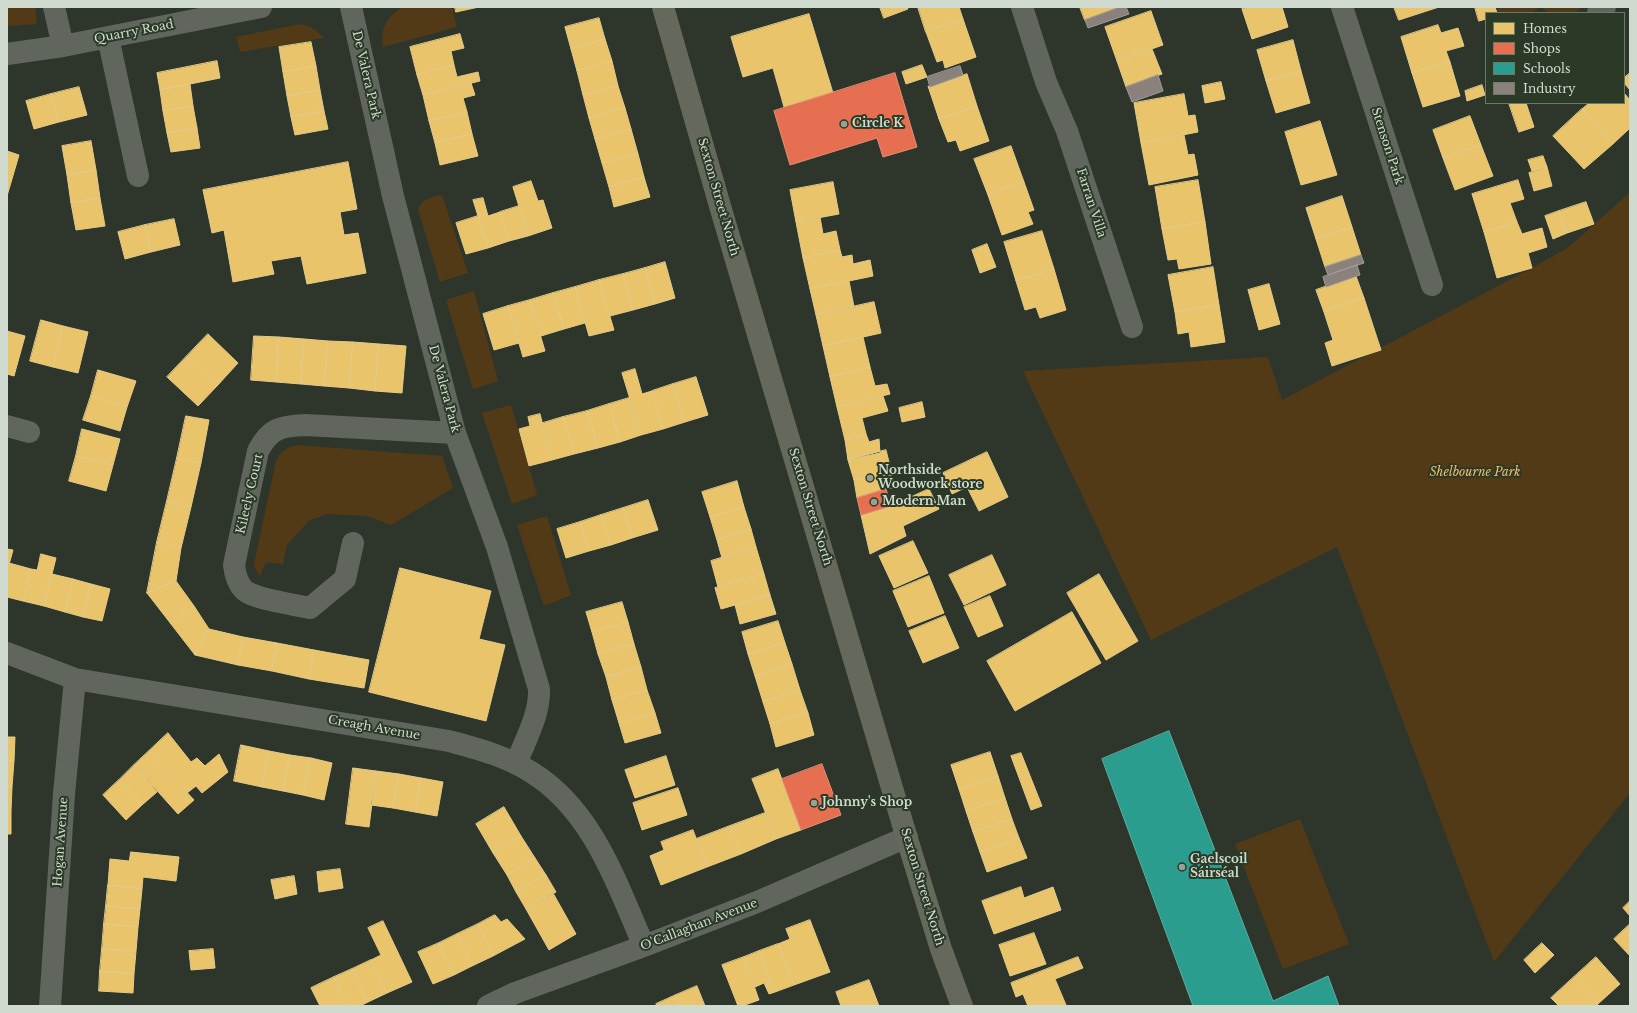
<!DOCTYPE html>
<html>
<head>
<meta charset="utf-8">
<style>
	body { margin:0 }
	#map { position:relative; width:1637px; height:1013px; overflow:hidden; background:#2e362b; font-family:"Libre Baskerville",serif }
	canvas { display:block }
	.frame { position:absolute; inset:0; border:8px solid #d0dace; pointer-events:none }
	.legend { position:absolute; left:1485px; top:12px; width:140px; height:92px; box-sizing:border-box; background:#2b3a27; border:1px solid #6d7a6a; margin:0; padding:5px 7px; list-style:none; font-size:12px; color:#d0dace }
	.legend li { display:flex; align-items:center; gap:8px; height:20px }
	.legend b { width:20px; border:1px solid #6d7a6a }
</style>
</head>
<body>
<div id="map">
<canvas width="1637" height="1013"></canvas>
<div class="frame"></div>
<ul class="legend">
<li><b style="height:11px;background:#e9c46a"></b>Homes</li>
<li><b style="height:11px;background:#e76f51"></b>Shops</li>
<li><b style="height:11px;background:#2a9d8f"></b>Schools</li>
<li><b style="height:11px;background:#8a817c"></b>Industry</li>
</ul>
</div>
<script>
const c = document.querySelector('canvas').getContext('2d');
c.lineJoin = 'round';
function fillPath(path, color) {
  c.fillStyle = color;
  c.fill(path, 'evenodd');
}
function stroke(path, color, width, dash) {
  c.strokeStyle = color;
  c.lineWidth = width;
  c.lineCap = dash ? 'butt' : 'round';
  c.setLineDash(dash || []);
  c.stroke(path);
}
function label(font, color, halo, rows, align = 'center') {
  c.font = font + ' "Libre Baskerville",serif';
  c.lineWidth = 4;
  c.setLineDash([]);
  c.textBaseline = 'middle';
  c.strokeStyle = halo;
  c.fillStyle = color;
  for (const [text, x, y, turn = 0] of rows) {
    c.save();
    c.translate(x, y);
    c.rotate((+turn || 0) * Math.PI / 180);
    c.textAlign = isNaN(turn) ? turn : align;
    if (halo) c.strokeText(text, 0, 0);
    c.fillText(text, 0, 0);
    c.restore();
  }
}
const green = new Path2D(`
	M7,7H35L37,24L7,26Z
	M402,7H452L457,27L383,47C380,27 387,18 402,7Z
	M1498,7H1540L1532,13H1499Z
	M1542,7H1582L1575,13H1547Z
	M300,24C310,26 317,30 324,38L240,52L236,37Z
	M1630,192V793L1494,962L1337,547L1151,640L1023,371L1268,357L1282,400L1532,268L1569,247Z
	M442,195L468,273L440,282L418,209C423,198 432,197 442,195Z
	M474,291L498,381L473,389L446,300Z
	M511,405L537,495L512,504L482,413Z
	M297,445L442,456L453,488L391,525L368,516L326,514L309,521L287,545L283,564L266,562L260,576L256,571L254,564L276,461C281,451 286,448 297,445Z
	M547,516L571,595L544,606L517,525Z
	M1300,819L1349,944L1283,969L1235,844Z`);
const homes = new Path2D(`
	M455,7H479L456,12Z
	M880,7H907L908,9L884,18Z
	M918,7H959L963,19L926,32Z
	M1080,7H1120L1085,20Z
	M1249,7H1282L1288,27L1252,39L1242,9Z
	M1394,7H1439L1399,20Z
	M1475,7H1495L1497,13H1486V19L1479,21Z
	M1151,11L1163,45L1117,61L1105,27Z
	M809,14L833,93L784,107L773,68L743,77L731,37Z
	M599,18L605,39L571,49L565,27Z
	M963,19L976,57L945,68L943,60L937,62L926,32Z
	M1438,25L1441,33L1458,28L1464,46L1446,51L1450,62L1412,73L1401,37Z
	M460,34L464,48L451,51L454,65L417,75L410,47Z
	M605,39L612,61L577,71L571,49Z
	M1293,40L1301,71L1266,81L1257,50Z
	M311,42L316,66L283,72L279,47Z
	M1152,49L1162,74L1126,87L1117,61Z
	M217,61L220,78L160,90L157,73Z
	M612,61L618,86L583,95L577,71Z
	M1450,62L1460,96L1423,107L1412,73Z
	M454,65L457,77L478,72L480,81L423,95L417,75Z
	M922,65L927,77L906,84L902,72Z
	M316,66L320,90L287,96L283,72Z
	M1301,71L1310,103L1276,113L1266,81Z
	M1630,73V90L1624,83V78Z
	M967,74L977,106L939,119L928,86L930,87Z
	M1221,82L1225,99L1205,103L1202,86Z
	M471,83L475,95L463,98L467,112L429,121L423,95Z
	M190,84L193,106L163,111L160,90Z
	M1482,85L1485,95L1467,101L1465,91Z
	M618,86L625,108L589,118L583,95Z
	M79,87L87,115L59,122L51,94Z
	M320,90L324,111L291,117L287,96Z
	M1624,93L1630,100V128L1613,144L1582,109L1589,103H1624Z
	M51,94L59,122L34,129L26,101Z
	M1184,94L1188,116L1195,115L1198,132L1141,143L1134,103Z
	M1509,103H1526L1534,127L1519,132Z
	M193,106L197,128L167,133L163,111Z
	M977,106L989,141L960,151L956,140L948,142L939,119Z
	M625,108L631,129L595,139L589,118Z
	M1582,109L1613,144L1584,169L1553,136Z
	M324,111L328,129L295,135L291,117Z
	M467,112L472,134L435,143L429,121Z
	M1470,116L1481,145L1443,158L1433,130Z
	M1320,121L1337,175L1301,185L1285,132Z
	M197,128L200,148L171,152L167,133Z
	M631,129L638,154L602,163L595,139Z
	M472,134L478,156L440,165L435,143Z
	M1184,135L1188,155L1194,154L1198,175L1149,185L1141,143Z
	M91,141L96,170L67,175L62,146Z
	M1481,145L1493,176L1455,190L1443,158Z
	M1011,146L1024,182L988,195L974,159Z
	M7,151L19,155L12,179L7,177Z
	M638,154L644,177L609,187L602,163Z
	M1543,156L1547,167L1532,171L1528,160Z
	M348,162L357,209L340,212L344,235L358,233L366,273L307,284L301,256L271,261L274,274L233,282L224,230L212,233L203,190Z
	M1547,167L1552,186L1534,191L1529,173Z
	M96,170L100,198L71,203L67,175Z
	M7,177L12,179L7,196Z
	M644,177L650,197L614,207L609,187Z
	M1198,180L1205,222L1162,229L1155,187Z
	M1518,180L1524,199L1510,203L1517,222L1484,232L1472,194Z
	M531,181L538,201L543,200L552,228L528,236L513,187Z
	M833,182L839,214L796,222L790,190Z
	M1024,182L1034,210L1028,212L1033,224L1002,235L988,195Z
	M1342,196L1352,227L1316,239L1306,208Z
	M100,198L105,226L76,230L71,203Z
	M483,198L488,216L500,212L509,241L488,248L473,200Z
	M1586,202L1594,224L1567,233L1559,211Z
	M519,206L528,236L509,241L500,212Z
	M1559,211L1567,233L1553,239L1545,216Z
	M478,216L488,248L466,254L456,223Z
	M820,217L823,234L836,231L840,250L803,258L796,222Z
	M174,219L180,245L151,252L145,225Z
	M1205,222L1211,264L1179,269L1177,259L1168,260L1162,229Z
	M1517,222L1522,234L1542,228L1547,247L1528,253L1532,268L1497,278L1484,232Z
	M145,225L151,252L125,259L118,232Z
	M1352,227L1361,255L1325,267L1316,239Z
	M1042,231L1054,269L1016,281L1004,242Z
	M987,244L996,267L980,273L972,250Z
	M840,250L842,257L852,255L853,264L870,260L873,276L810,289L803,258Z
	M665,262L675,298L655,304L645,268Z
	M1213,267L1219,305L1175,312L1168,275Z
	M645,268L655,304L633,310L623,274Z
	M1054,269L1066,310L1040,318L1036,307L1025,310L1016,281Z
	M623,274L633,310L610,316L599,280Z
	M1356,276L1364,298L1324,312L1316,290Z
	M599,280L614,330L589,336L575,287Z
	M849,281L854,307L816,315L810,289Z
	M1269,284L1280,324L1259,330L1248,290Z
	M575,287L585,323L564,329L553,293Z
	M553,293L564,329L541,336L530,300Z
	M1364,298L1381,350L1332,366L1325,343L1333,340L1324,312Z
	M530,300L545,351L523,357L508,306Z
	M874,302L881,333L823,346L816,315Z
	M1219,305L1225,342L1191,347L1189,332L1178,334L1175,312Z
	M508,306L519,343L494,350L483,314Z
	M41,320L63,326L53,367L30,361Z
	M63,326L88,332L78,373L53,367Z
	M7,331L25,336L14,376L7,374Z
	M208,334L238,363L217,386L186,357Z
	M254,336L279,337L276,382L251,380Z
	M279,337L304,339L301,384L276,382Z
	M863,337L870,367L830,377L823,346Z
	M304,339L328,341L324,386L301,384Z
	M328,341L353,342L349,388L324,386Z
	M353,342L379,344L375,391L349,388Z
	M379,344L406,346L402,393L375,391Z
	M186,357L217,386L198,406L167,377Z
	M870,367L875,386L887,384L890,394L837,407L830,377Z
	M635,369L642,394L652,391L663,429L641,435L622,373Z
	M98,370L136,381L127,407L91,396Z
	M696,377L708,415L685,422L673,384Z
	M673,384L685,422L663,429L652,391Z
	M91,396L127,407L120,431L83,420Z
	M883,396L888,411L862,418L866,434L845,440L837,407Z
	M629,398L641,435L620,442L609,404Z
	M922,402L925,417L902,422L899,408Z
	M609,404L620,442L598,448L587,411Z
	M587,411L598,448L574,454L563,417Z
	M540,414L552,460L529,466L519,429L530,426L528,417Z
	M186,416L209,420L201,463L177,458Z
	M563,417L574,454L552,460L543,423Z
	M82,429L120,439L113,465L76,456Z
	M866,434L869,442L879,439L880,453L848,460L845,440Z
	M886,450L892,474L854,480L848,460Z
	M987,452L1008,497L979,511L967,487L952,494L943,473Z
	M76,456L113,465L106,491L69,481Z
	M177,458L201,463L191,507L167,501Z
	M892,474L895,487L857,498L854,480Z
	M737,481L744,507L710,517L702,492Z
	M929,489L939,509L903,526L906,536L870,554L861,515L891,506Z
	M648,500L658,530L632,538L623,508Z
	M167,501L191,507L181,548L157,542Z
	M744,507L751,529L717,540L710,517Z
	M623,508L632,538L611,545L601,515Z
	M601,515L611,545L589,551L580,522Z
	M580,522L589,551L566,558L557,529Z
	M751,529L756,547L722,558L717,540Z
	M913,541L928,573L894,588L879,556Z
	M157,542L181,548L176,581L147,593Z
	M756,547L764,574L718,587L711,561Z
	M7,549L13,550L7,572Z
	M41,554L56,558L44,606L23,601L31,569L37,570Z
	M992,555L1006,585L964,605L949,575Z
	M9,563L31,569L23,601L7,597V572Z
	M400,568L491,591L479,639L505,645L486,721L369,692Z
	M52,574L73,579L65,612L44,606Z
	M764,574L770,595L721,609L715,588Z
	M1099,574L1138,641L1106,660L1067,593Z
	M929,576L944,613L908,627L893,591Z
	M73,579L91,584L83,617L65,612Z
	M176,581L194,606L171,624L147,593Z
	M91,584L110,589L102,621L83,617Z
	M770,595L776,614L740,624L735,605Z
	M990,596L1003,626L978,637L964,607Z
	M622,602L628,622L592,632L586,612Z
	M194,606L209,629L195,655L171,624Z
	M1072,612L1101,663L1015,711L987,661Z
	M945,616L959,648L923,663L909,631Z
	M778,621L785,643L748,654L742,632Z
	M628,622L634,644L598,654L592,632Z
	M209,629L243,637L238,665L195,655Z
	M243,637L277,643L272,671L238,665Z
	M277,643L314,650L309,679L272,671Z
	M785,643L792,664L755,676L748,654Z
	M634,644L641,667L606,677L598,654Z
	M314,650L369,660L364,688L309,679Z
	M792,664L800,690L763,702L755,676Z
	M641,667L647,690L612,700L606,677Z
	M647,690L655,713L619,723L612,700Z
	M800,690L808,713L770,724L763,702Z
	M655,713L661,733L625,743L619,723Z
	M808,713L814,735L776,747L770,724Z
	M168,733L191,762L197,758L205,766L219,754L228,772L202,793L196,786L187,793L149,751Z
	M7,737H15L14,761H7Z
	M241,745L269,751L262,787L234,781Z
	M149,751L194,800L178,814L134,765Z
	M269,751L290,755L283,791L262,787Z
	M990,752L998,776L959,789L951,765Z
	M1021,753L1042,806L1031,810L1011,756Z
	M290,755L311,758L303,795L283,791Z
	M666,756L675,785L635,798L625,770Z
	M311,758L332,763L324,800L303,795Z
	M7,761H14L12,787H7Z
	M134,765L157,792L142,805L119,780Z
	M353,768L376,771L369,827L346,824Z
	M778,769L801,830L776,839L752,779Z
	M376,771L399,774L393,808L371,805Z
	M399,774L421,778L415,812L393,808Z
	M998,776L1005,798L966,811L959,789Z
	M421,778L443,782L437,816L415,812Z
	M119,780L142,805L126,820L103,795Z
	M7,787H12L11,811H7Z
	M678,788L687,815L642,830L633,803Z
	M1005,798L1012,819L973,832L966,811Z
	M504,807L521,836L493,853L476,824Z
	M7,811H11V834H7Z
	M765,813L776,839L741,854L730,826Z
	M1012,819L1019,838L980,852L973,832Z
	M730,826L741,854L707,867L696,839Z
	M693,830L707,867L661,885L650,856L664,850L661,842Z
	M521,836L535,858L507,875L493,853Z
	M1019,838L1027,858L987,872L980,852Z
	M131,852L179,857L176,881L143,877L142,889L108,885L110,859L129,861Z
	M535,858L546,875L516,892L507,875Z
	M340,869L343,888L319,892L317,872Z
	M546,875L556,892L526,909L516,892Z
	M294,876L297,894L275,899L271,880Z
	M108,885L142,889L140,909L106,906Z
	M1021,887L1024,898L1053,887L1061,910L994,934L982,901Z
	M553,893L576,934L549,950L526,909Z
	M1630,901V916L1623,908Z
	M106,906L140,909L138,927L104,924Z
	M495,915L501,922L507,919L525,939L493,956L478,924Z
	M810,920L830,972L794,985L778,944L790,939L786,929Z
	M383,921L412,982L387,993L371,960L381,955L368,928Z
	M104,924L138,927L136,951L102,949Z
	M478,924L493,956L472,966L457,934Z
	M1630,924V956L1614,939Z
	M1034,933L1046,964L1010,976L999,945Z
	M457,934L472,966L454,975L439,943Z
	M439,943L454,975L433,984L418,952Z
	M1542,943L1554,955L1535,973L1524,960Z
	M778,944L794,985L775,992L759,951Z
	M102,949L136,951L134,974L100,971Z
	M213,949L215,968L191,970L189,951Z
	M759,951L775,992L769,994L764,983L755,987L744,957Z
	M744,957L759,1000L742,1006H738L722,965Z
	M1078,957L1083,968L1055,979L1066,1005L1062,1006H1028L1023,994L1016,997L1011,983Z
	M1596,957L1620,984L1598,1004L1574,977Z
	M371,960L387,993L368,1002L352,969Z
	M352,969L368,1002L360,1006H348L334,977Z
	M100,971L134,974L133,993L99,991Z
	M334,977L348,1006H320L311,988Z
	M1574,977L1598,1004L1596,1006H1559L1551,998Z
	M869,980L879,1006H841L836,992Z
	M697,986L705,1006H680L676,995Z
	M676,995L680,1006H657L656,1004Z`);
const shops = new Path2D(`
	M895,73L917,147L883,157L877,138L790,165L774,111Z
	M886,489L891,506L861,515L857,498Z
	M822,764L841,815L801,830L782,779Z`);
const schools = new Path2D(`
	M1169,731L1273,1001L1328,976L1339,1006H1193L1102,759Z`);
const industry = new Path2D(`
	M1120,7H1126L1129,14L1088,28L1085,20Z
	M960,66L963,75L930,87L927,77Z
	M1158,75L1163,91L1132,102L1126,87Z
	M1361,255L1364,263L1328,275L1325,267Z
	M1357,265L1360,275L1326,287L1323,277Z`);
const minor = new Path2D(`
	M54,7L63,46
	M351,7L393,196L455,433L497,547L539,689C540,715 525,740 516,764
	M1022,7L1046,82L1067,131L1132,327
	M1342,7L1432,285
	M1598,13L1605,7
	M108,37L138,176
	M7,54L63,46L261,7
	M7,426L29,432
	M353,543L345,579L310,608C293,604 256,600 244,590C237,583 235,574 234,565L258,451C270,428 281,426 305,425L455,433
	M7,653L75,679L449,741C478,749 506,756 531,772C593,810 616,883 644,946
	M50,1006L64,794L75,679
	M488,1006L515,993L644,946L757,902L907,837`);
const major = new Path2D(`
	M663,7L720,206L908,842L941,949L962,1006`);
const markers = [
	[844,124,4,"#97a195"],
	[870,478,4,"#97a195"],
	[874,502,4,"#97a195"],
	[814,803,4,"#97a195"],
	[1182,867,4,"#97a195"]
];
const streetNames = [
	["Quarry Road",134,32,-11],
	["De Valera Park",366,75,77],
	["Stenson Park",1387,146,72],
	["Sexton Street North",718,197,74],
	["Farran Villa",1091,203,72],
	["De Valera Park",444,389,75],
	["Kileely Court",250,494,-77],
	["Sexton Street North",810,507,73],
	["Creagh Avenue",374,728,10],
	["Hogan Avenue",61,842,-86],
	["Sexton Street North",922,887,73],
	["O'Callaghan Avenue",699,925,-21]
];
const poiNames = [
	["Circle K",852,124],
	["Northside",878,471],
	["Woodwork store",878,485],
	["Modern Man",882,502],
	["Johnny's Shop",822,803],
	["Gaelscoil",1190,860],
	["Sáirséal",1190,874]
];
const parkNames = [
	["Shelbourne Park",1475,473]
];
fillPath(green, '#523a16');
fillPath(homes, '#e9c46a');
stroke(homes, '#e2cb88', 1);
fillPath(shops, '#e76f51');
stroke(shops, '#e08f76', 1);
fillPath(schools, '#2a9d8f');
stroke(schools, '#5cafa2', 1);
fillPath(industry, '#8a817c');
stroke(industry, '#9f9c95', 1);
stroke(minor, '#60665e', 22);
stroke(major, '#65695b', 22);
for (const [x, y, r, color] of markers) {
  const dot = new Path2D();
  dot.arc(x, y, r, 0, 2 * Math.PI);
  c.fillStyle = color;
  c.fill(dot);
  stroke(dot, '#2b3a27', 1.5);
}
label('12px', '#d0dace', '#2b3a27', streetNames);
label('bold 12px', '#d0dace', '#2b3a27', poiNames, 'left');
label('italic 12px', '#f4b76b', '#2b3a27', parkNames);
</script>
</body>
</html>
